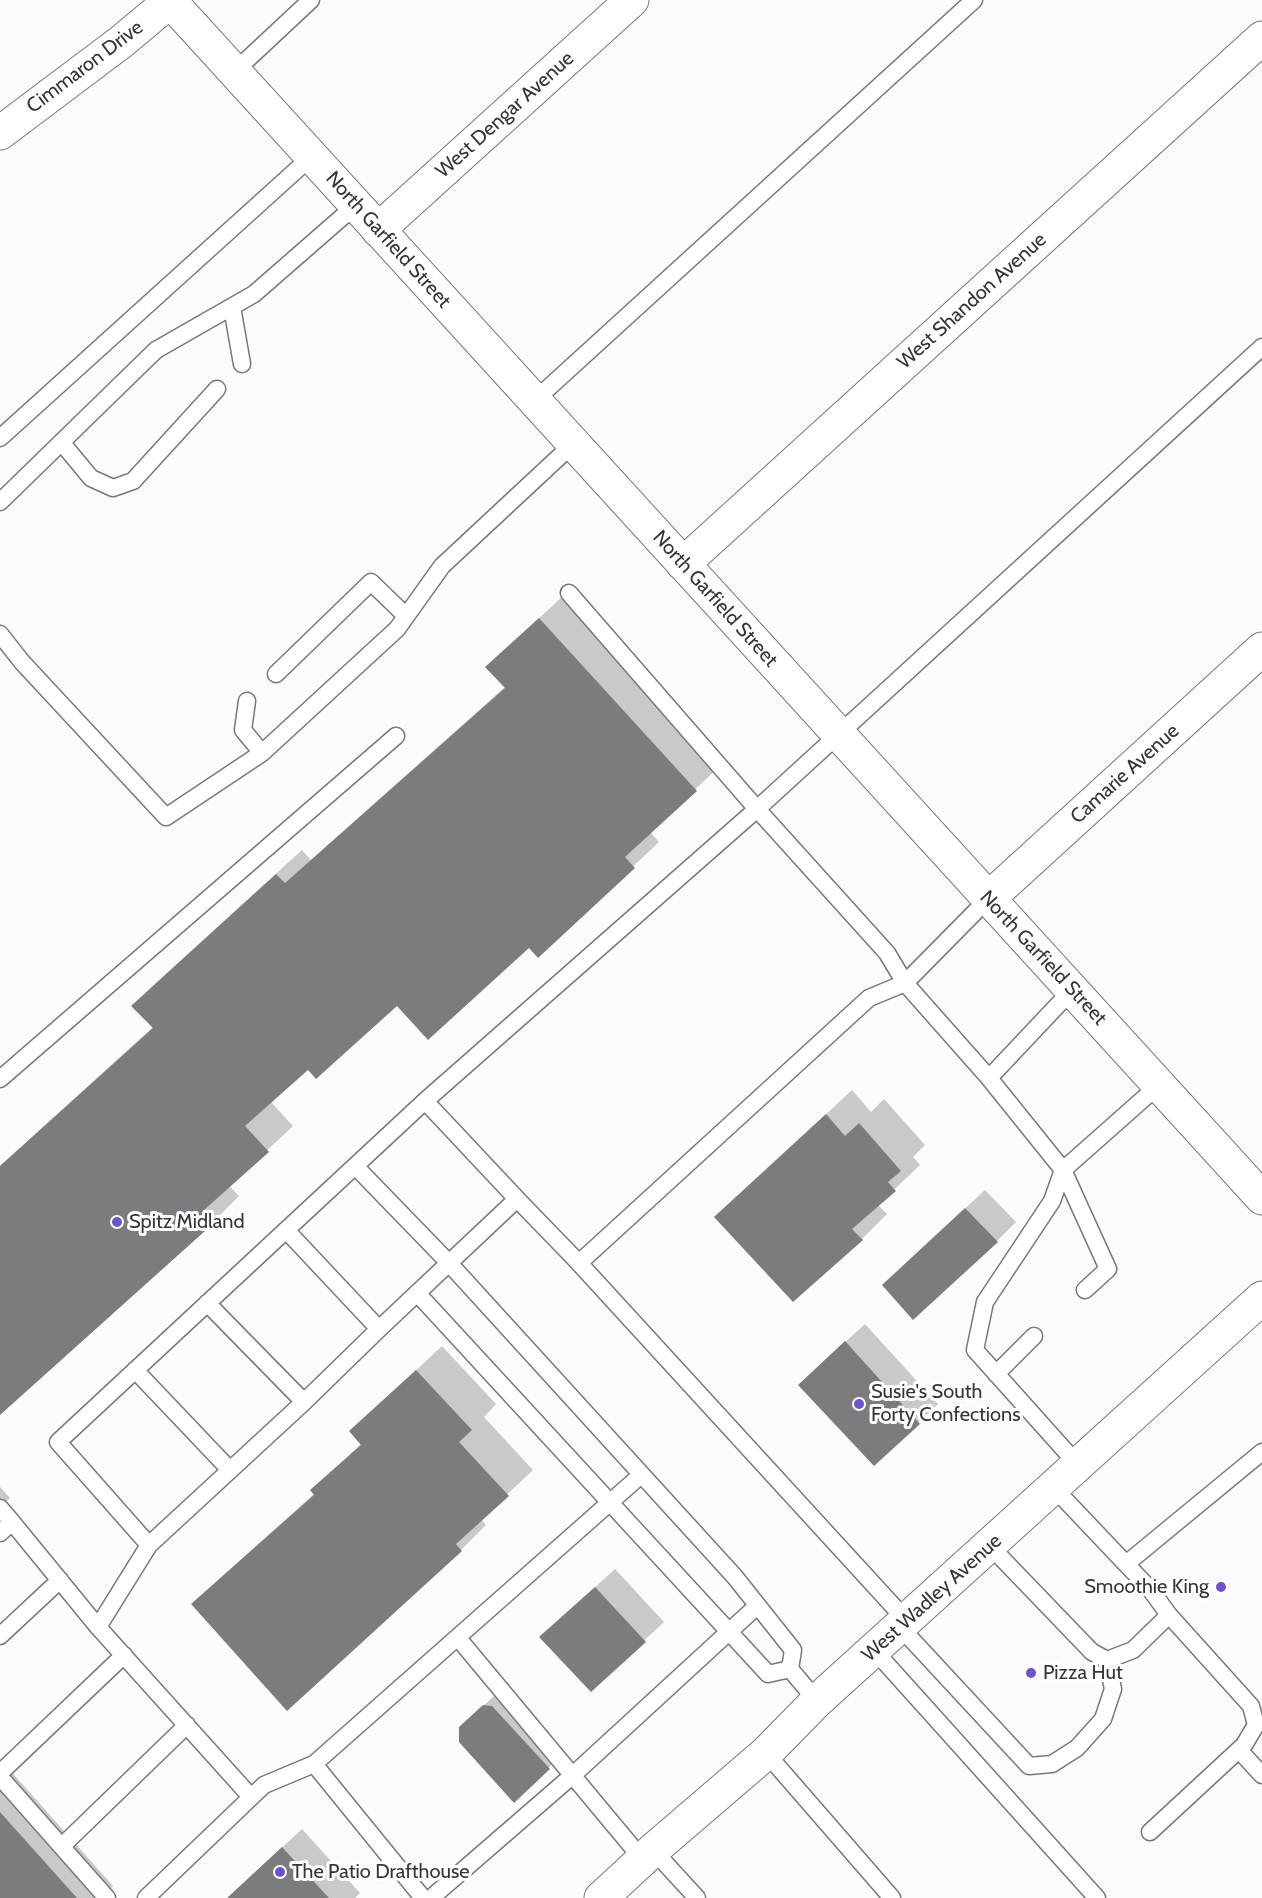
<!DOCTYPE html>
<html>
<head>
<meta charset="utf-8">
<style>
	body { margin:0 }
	canvas { display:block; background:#fbfaff }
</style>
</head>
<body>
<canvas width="1262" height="1898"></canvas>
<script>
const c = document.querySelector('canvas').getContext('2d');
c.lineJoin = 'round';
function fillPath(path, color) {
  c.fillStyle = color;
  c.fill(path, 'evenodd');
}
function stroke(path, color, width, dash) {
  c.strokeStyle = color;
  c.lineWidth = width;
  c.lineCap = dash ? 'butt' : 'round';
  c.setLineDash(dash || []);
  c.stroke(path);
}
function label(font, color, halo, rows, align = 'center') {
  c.font = font + ' Cabin,sans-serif';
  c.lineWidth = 6;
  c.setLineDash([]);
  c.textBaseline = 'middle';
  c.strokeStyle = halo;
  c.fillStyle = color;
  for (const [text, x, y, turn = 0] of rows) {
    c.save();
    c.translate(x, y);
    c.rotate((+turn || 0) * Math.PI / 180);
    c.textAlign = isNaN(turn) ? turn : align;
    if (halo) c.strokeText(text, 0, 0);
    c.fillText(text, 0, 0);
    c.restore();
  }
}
const shadow = new Path2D(`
	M565,594L721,765L650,832L659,842L538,956L529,946L397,1004L308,1067L270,1101L293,1126L229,1186L239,1196L214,1221L0,1413V1166L154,1026L133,1006L158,981L302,850L311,860L506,686L487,667Z
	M852,1090L871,1112L884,1099L925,1145L913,1157L920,1165L878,1205L887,1214L862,1239L716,1217Z
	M985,1190L1016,1222L997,1241L903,1266Z
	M865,1324L938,1404L874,1464L819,1366Z
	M442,1346L496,1404L484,1417L533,1470L481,1519L486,1525L461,1550L193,1605L218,1580L315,1493L312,1490L362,1443L351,1431Z
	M0,1487L10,1498L0,1509Z
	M615,1569L664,1622L591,1690L561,1618Z
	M497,1693L562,1755L514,1800L474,1715Z
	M0,1759L113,1886L100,1898H0Z
	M302,1829L360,1893L355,1898H228Z`);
const building = new Path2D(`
	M539,618L697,791L625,857L635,868L538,958L529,948L428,1040L397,1006L316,1079L308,1070L245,1126L269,1152L204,1210L215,1222L0,1415V1166L153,1028L131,1006L276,874L285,883L505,688L485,667Z
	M826,1114L845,1136L859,1123L901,1171L888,1182L896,1191L852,1229L863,1240L793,1302L714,1217Z
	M965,1208L998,1242L913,1320L882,1285Z
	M845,1341L920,1424L874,1466L798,1385Z
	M416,1370L472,1430L459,1442L509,1496L456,1544L462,1551L287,1711L191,1604L314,1495L310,1490L361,1445L349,1431Z
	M595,1587L646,1642L591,1692L539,1637Z
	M483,1705L492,1706L550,1769L514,1803L459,1742V1727Z
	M0,1812L77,1898H0Z
	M282,1847L329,1898H227Z`);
const service = new Path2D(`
	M235,71L311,0
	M232,307L242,364
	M534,401L974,0
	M0,438L312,156
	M62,443L91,478L113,488L133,481L217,389
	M0,502L156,350L254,294L356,205
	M0,634L22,662L166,817L262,753L397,629L442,566L573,444
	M276,674L371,582L406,616
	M247,701L243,730L262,753
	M988,899L905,983L989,1078
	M1072,990L989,1078L1063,1170L1108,1269L1085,1290
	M0,1079L396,736
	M425,1101L757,809L569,593
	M355,1166L448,1262L735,1577L793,1650L790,1669L768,1674L417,1293
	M286,1230L379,1329
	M207,1303L304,1402
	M135,1370L230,1470
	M996,1374L1034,1336
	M1078,1465L975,1350L985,1302L1052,1201L1063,1170L1159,1085
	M1053,1487L1126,1564L1262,1452
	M0,1508L12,1522
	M0,1533L12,1522L98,1627
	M149,1545L58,1442L425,1101L517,1199
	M990,1546L1092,1652L1107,1660L1133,1650L1169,1615
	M1126,1564L1150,1589L1169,1615L1251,1706L1256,1725L1244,1745L1150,1832
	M906,1620L579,1263L869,998L905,983L887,953L757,809L1262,347
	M900,1627L1029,1766L1052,1764L1077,1748L1103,1719L1113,1689L1107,1660
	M0,1636L60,1580
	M458,1638L643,1860
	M874,1650L1097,1898
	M790,1669L817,1701
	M1239,1750L1262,1775
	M766,1753L892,1898
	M0,1773L124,1655
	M0,1777L107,1898
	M251,1797L98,1627L149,1545L304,1402L379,1329L517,1199L579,1263
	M62,1846L187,1725
	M653,1850L697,1898
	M146,1898L264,1785L314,1764
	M423,1898L314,1764L641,1475
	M431,1898L573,1775L757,1606`);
const minor = new Path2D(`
	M0,133L121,42L170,1
	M378,230L632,0
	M988,899L1262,649`);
const tertiary = new Path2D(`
	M683,564L1262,38`);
const secondary = new Path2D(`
	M169,0L1262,1198
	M601,1898L653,1850L766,1753L817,1701L1262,1298`);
const markers = [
	[117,1222,6,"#6e52cb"],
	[859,1404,6,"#6e52cb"],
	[1221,1587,6,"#6e52cb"],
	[1031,1673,6,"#6e52cb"],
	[280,1872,6,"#6e52cb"]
];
const streetNames = [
	["Cimmaron Drive",85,67,-37],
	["West Dengar Avenue",505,115,-42],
	["North Garfield Street",388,240,48],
	["West Shandon Avenue",972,301,-42],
	["North Garfield Street",715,599,48],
	["Camarie Avenue",1125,774,-42],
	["North Garfield Street",1043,958,47],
	["West Wadley Avenue",932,1598,-42]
];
const poiNames = [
	["Spitz Midland",129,1222],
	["Susie's South",871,1392],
	["Forty Confections",871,1415],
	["Smoothie King",1209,1587,"right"],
	["Pizza Hut",1043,1673],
	["The Patio Drafthouse",292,1872]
];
fillPath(shadow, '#0003');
fillPath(building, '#7c7c80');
stroke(service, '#78787c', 19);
stroke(minor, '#78787c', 35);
stroke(tertiary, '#78787c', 35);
stroke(secondary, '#78787c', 35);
stroke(service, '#fff', 16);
stroke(minor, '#fff', 33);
stroke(tertiary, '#fff', 33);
stroke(secondary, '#fff', 33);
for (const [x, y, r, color] of markers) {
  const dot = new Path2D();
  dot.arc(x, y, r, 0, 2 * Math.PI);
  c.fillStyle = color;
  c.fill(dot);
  stroke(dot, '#fff', 2);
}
label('20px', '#353537', '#fff', streetNames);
label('20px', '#353537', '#fff', poiNames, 'left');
</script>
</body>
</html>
